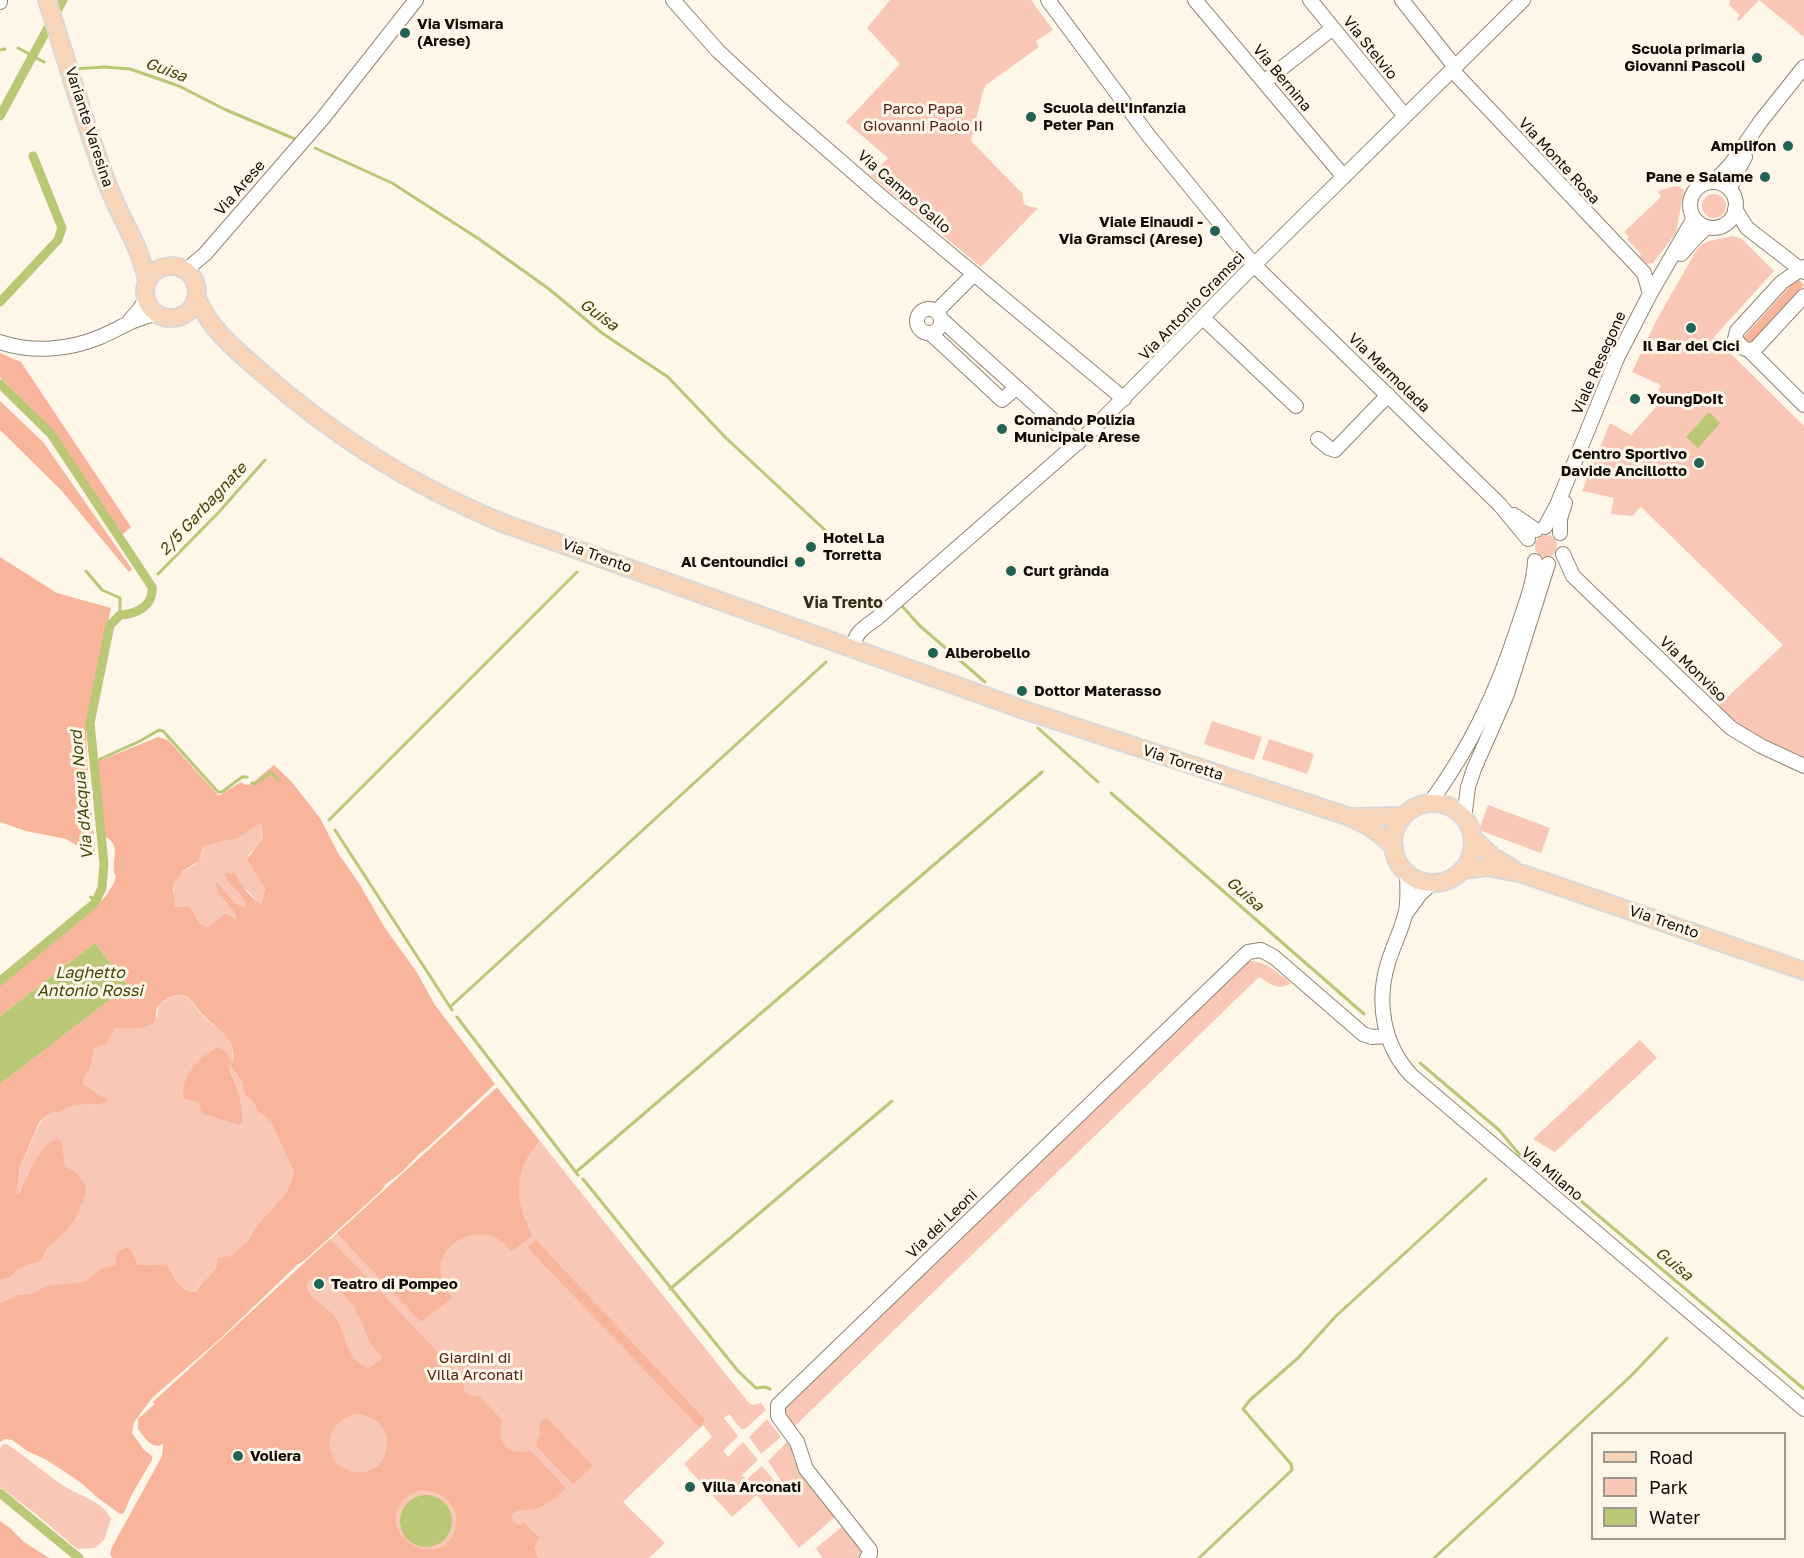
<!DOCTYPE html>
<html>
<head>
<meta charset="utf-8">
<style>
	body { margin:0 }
	#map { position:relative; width:1804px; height:1558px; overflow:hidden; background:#fff6ea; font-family:"Golos Text",sans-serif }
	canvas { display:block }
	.legend { position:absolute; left:1591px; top:1432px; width:195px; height:108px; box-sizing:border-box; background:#fff6ea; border:2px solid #9f988e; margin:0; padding:8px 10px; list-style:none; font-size:18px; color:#100b05 }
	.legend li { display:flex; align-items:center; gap:12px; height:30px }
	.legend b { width:30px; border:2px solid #9f988e }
</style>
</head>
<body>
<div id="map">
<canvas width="1804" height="1558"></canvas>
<ul class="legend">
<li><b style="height:8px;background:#f8d4b8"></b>Road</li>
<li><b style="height:16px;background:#f8c7b6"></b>Park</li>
<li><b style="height:16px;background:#bac774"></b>Water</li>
</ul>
</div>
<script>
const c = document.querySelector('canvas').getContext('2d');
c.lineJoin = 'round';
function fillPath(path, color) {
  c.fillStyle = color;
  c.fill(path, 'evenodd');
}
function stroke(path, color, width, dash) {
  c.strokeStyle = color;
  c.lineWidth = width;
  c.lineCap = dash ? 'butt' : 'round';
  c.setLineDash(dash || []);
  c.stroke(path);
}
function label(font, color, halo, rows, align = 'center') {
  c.font = font + ' "Golos Text",sans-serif';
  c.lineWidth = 6;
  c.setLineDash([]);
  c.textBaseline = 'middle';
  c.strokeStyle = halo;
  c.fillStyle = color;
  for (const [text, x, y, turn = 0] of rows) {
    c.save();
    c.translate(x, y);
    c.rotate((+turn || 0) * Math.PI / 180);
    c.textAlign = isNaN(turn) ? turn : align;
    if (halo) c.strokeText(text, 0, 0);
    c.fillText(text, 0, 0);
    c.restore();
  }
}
const green = new Path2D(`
	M890,0H1031L1053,30L1036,41L1039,47L986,85L983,91L971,141L1022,193L1024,204L1031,207L1038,208L981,267L871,176L888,158L846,122L900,64L867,28Z
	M1730,0H1804V37L1759,0L1739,21L1737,19L1740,15L1729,5Z
	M1678,186L1684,190L1676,233L1653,263L1647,264L1639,257L1641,254L1627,239L1629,237L1624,232L1661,197L1658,192L1662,189L1663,190L1671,187Z
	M1702 206a12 12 0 1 1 24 0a12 12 0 1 1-24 0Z
	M1733,236L1742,239L1774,271L1714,337L1804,426V758L1746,730L1718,706L1783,645L1641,507L1632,516L1611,514L1614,498L1582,491L1610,423L1631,435L1655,408L1661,392L1658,391L1661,385L1632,372L1656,321L1696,251L1702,244L1709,241Z
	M1535 546a11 11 0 1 1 22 0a11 11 0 1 1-22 0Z
	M1212,721L1262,737L1254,760L1204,744Z
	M1269,739L1314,754L1307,774L1262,759Z
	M1488,805L1550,828L1541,853L1479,830Z
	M259,824H262L263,838L248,856L249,862L265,889L261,906L249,892L226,873V876C229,884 231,888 239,891L245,905L244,908L235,903L223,889L224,902L233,908L236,919L228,914H224L208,927C190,921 200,906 175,907C171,894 173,879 184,871C188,868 193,867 197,863C202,858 202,852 204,846L238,838Z
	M1251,961C1267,962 1278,973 1291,983C1278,992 1271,984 1259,977L795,1426L780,1406L1242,964Z
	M176,994C192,996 194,1008 204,1017C222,1034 234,1035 233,1064L225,1051L215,1047L190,1071L198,1102L216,1117L236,1125L241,1102C238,1096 238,1093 237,1087C235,1078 229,1071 228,1061L242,1082L245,1095L252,1100L257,1110L271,1122L294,1173L287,1192L254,1229L248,1241L230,1256L224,1258L217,1264L211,1277L199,1286L196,1292C180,1293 174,1276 167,1264L138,1265C133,1256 135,1248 122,1249L115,1265L102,1268L85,1283L46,1286L33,1293L18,1295L0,1303V1280L10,1278C19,1266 28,1265 41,1261L47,1249L67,1230L77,1173L65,1165L62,1143L57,1139C37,1156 29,1169 19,1193L17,1194C16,1185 20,1178 19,1169L41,1121L50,1113L59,1112L74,1105L100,1104L108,1101L83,1084L84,1078L90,1070L94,1049L106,1044L116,1028H135L157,1017L159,1005Z
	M1640,1040L1657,1058L1555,1152L1533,1139Z
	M497,1087L748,1402L753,1405L761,1403L766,1410L745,1429H741L729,1414L724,1418L738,1436L723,1451L728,1457L743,1442L758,1460L742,1475L746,1480L762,1466L778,1485L781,1481L768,1461L789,1440L795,1462L836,1516L799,1548L757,1495L732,1517L684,1464L712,1437L703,1425L623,1502L665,1543L649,1558H292L181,1432L159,1446C149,1447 144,1436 138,1429V1419L155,1404L153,1402Z
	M767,1419L781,1437L761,1454L749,1437Z
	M3,1444H7C25,1456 42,1471 61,1484C76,1495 103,1500 111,1519L104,1540L95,1548L77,1549L37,1515L0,1487V1448Z
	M843,1526L865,1551L861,1558H822L816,1548Z`);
const forest = new Path2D(`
	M1798,279L1804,285L1754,339V343L1747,345L1741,340L1793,283Z
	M0,353L21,362L131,527L122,535L54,433L0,377Z
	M0,401L43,442L132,569L129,572L61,490L0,430Z
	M0,557L57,593L111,608L86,724L87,759L95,852L86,851L66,839L26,831L0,822Z
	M158,737L168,740L218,795H220L241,782L246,785L251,784L274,765L291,781L320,818L338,853L360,885L385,928L416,971L435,1005L495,1084L427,1148L419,1154L402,1172L386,1184L382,1190L305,1260L297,1265L220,1339L153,1397L134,1422L132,1433L144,1450L152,1456V1460L131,1496L124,1513L120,1514L98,1498L80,1482L45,1459L29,1452L12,1440L5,1439L0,1442V1303L18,1295L33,1293L46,1286L85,1282L102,1268L115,1265L117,1253C133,1241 132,1255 138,1265L167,1264C174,1276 180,1293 196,1292C203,1279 217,1275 218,1258L230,1256L248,1241L254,1229L287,1192L294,1173L271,1122L257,1110L252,1100L245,1095L242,1082L229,1063C229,1070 232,1075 235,1082C239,1091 243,1112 242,1122L237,1125L202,1113L198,1102L183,1098C182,1073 197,1062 216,1047L225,1051L233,1063C236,1040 221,1032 206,1018C193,1007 187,984 166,1000C165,1000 159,1005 159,1005C155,1010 157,1018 154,1023L141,1028H116L106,1044L94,1049L90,1070L84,1078L83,1084L109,1101L100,1104L74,1105L59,1112L50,1113L40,1121L19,1169C20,1178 16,1184 17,1194L19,1193C26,1178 41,1143 57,1139L62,1142L65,1165L77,1173L85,1185L86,1193L76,1218L67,1230L47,1249L41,1261C28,1265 19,1266 10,1278L0,1280V1084L128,986L95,943L0,1016V985L77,920C94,911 110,895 116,877C110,867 119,851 112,842C110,839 107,838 104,836L97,762ZM259,824H262L263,838L247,859L265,889L261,905C253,898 240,886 237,876L234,873H226L225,876L231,886L239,892L245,904L244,907L235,903L216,881C217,904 233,901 236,919L228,914H224L208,927C197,925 196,914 189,907H175L173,889L175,882L183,871L199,861L204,846L238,838Z
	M497,1088L539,1141C512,1173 515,1199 532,1236L512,1251C505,1244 499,1238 489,1235C470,1230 445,1243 441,1263C438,1275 446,1288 452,1298L421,1322L337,1233Z
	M330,1239L464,1380C461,1391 468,1398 479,1396L503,1421C494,1441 510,1458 530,1450L566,1488C550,1503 539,1512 517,1510L512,1515L513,1522L520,1525L524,1523L539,1538L534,1548L538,1558H112L110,1554L112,1547L162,1456L163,1444C150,1449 146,1438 138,1429V1419L155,1404L153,1402ZM317,1276L326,1278L332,1283L354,1306L371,1344L383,1358L368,1369C340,1353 350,1336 333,1315C324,1303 307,1301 307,1283L313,1277ZM359,1414C405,1422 389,1482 351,1471C342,1469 334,1462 331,1453C324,1432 340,1416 359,1414ZM420,1490C442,1490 460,1504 456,1527C454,1537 448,1544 440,1548C402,1558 373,1508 420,1490Z
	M536,1240L705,1420L700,1428L527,1247Z
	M546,1417L593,1466L573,1484L536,1446L540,1433L539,1424Z
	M0,1521L10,1528L24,1542L49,1558H0Z`);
const water = new Path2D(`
	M1709,412L1720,423L1698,448L1686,437Z
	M95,943L128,986L0,1084V1016Z
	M400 1521a26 26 0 1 1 52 0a26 26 0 1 1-52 0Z`);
const stream = new Path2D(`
	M18,48L44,62
	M0,50L5,49
	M74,69L105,67L130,69L179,86L224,109L295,139
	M315,148L392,183L479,239L549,289L602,333L668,377L726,438L839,543
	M86,571L102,590L120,598V615
	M158,574L218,513L265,460
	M148,582L150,581
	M902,606L920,626L985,682
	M1038,728L1098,782
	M94,762L140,741L159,730L163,731L218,792H222L242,777H247
	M252,783L255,784L271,772L278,780
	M1111,793L1364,1014
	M329,820L577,572
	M335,830L452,1010
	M91,897L95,903
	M450,1007L826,662
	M457,1017L578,1175
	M1420,1063L1499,1130L1520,1155
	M1526,1161L1536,1163L1804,1389
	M576,1172L1042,772
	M583,1179L738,1371L756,1388L765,1387L770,1389
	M670,1289L892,1101
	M1199,1558L1292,1470L1291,1464L1243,1409L1250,1400L1298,1358L1336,1316L1486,1179
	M1434,1558L1631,1376L1667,1338`);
const canal = new Path2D(`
	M0,116L63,0
	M0,302L58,240L62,228L33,156
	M0,384L51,434L152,587C154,606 136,614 120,615L110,625L90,723L104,864L102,888L95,903L0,981
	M0,1493L79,1558`);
const minor = new Path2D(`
	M673,0L718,51L776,105L883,198L1124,399
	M1048,0L1148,135L1254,265L1500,505L1528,539
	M1195,0L1344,177
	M1310,0L1405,116
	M1402,0L1455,67
	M0,2V0
	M1452,70L1644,273L1650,294
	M1264,82L1333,28
	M1714,182L1731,164L1761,121L1804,67
	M1690 205a23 23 0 1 1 46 0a23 23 0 1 1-46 0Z
	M1730,190L1734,177L1745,157
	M1735,209L1747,228L1804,272
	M1681,254L1696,237L1707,227
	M1804,267L1782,282L1737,331L1735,339C1742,347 1746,353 1756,348L1804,296
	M186,270L205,254L323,118L416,0
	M917 321a12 12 0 1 1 24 0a12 12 0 1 1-24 0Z
	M937,311L974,274
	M1203,318L1296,406
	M130,320L139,310L146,299
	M942,320L1078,443
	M930,333L1002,400L1016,388
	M0,342C32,353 69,350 100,337C121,328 132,319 156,314
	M1750,351L1804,405
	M1318,439L1329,448L1335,450L1388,395
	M1514,515L1536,530
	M1545,527L1557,505L1618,356L1650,294L1694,218
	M1560,533V519L1565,503
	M1563,554L1573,576L1731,728L1761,746L1804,766
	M853,650C854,633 863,628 876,619L1093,429L1254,265L1523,0
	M1430,803C1471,746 1496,694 1518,627C1525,605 1534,584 1535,561
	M1464,818L1468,787L1474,769L1507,694L1548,564
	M1407,873C1407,886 1409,902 1405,915C1401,931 1393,946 1388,963C1376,1002 1383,1045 1411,1075L1804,1409
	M1407,912L1420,894L1433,882
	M867,1558L870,1554V1550L806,1469L797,1442L778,1416V1405L1248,952L1261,950L1274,957L1363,1034L1372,1037L1387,1036`);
const major = new Path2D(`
	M47,0C67,61 84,123 107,183C119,216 140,245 147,280
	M145 292a26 26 0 1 1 52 0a26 26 0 1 1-52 0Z
	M197,299C212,331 234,348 260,371C335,437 408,483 500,522L1027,711L1350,817L1370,827L1394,846
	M1393 843a40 40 0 1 1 80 0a40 40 0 1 1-80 0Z
	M1354,817L1404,816
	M1472,837L1493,857L1512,868
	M1462,870L1487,867L1523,874L1804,971`);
const markers = [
	[405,33,6,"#226453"],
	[1757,58,6,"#226453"],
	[1031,117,6,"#226453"],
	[1788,146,6,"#226453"],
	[1765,177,6,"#226453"],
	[1215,231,6,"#226453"],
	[1691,328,6,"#226453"],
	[1635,399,6,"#226453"],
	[1002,429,6,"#226453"],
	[1699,463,6,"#226453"],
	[811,547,6,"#226453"],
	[800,562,6,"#226453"],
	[1011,571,6,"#226453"],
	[933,653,6,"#226453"],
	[1022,691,6,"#226453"],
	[319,1284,6,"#226453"],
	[238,1456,6,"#226453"],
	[690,1487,6,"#226453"]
];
const poiNames = [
	["Via Vismara",417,24],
	["(Arese)",417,41],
	["Scuola primaria",1745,49,"right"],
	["Giovanni Pascoli",1745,66,"right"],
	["Scuola dell'Infanzia",1043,108],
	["Peter Pan",1043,125],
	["Amplifon",1776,146,"right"],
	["Pane e Salame",1753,177,"right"],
	["Viale Einaudi -",1203,222,"right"],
	["Via Gramsci (Arese)",1203,239,"right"],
	["Il Bar del Cici",1691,346,"center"],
	["YoungDoIt",1647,399],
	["Comando Polizia",1014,420],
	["Municipale Arese",1014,437],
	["Centro Sportivo",1687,454,"right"],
	["Davide Ancillotto",1687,471,"right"],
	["Hotel La",823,538],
	["Torretta",823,555],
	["Al Centoundici",788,562,"right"],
	["Curt grànda",1023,571],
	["Alberobello",945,653],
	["Dottor Materasso",1034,691],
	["Teatro di Pompeo",331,1284],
	["Voliera",250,1456],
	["Villa Arconati",702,1487]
];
const streetNames = [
	["Via Stelvio",1370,48,51],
	["Via Bernina",1282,78,50],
	["Variante Varesina",89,127,72],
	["Via Monte Rosa",1559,161,47],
	["Via Arese",240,188,-49],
	["Via Campo Gallo",904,192,41],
	["Via Antonio Gramsci",1192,306,-46],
	["Viale Resegone",1599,363,-66],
	["Via Marmolada",1389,373,44],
	["Via Trento",597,556,20],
	["Via Monviso",1693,669,44],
	["Via Torretta",1183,763,18],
	["Via Trento",1664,922,19],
	["Via Milano",1552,1174,40],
	["Via dei Leoni",942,1224,-44]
];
const parkNames = [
	["Parco Papa",923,109],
	["Giovanni Paolo II",923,126],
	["Giardini di",475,1358],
	["Villa Arconati",475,1375]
];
const waterNames = [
	["Guisa",166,70,20],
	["Guisa",599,315,36],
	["2/5 Garbagnate",203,509,-47],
	["Via d'Acqua Nord",82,795,-95],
	["Guisa",1245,894,41],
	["Laghetto",90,973],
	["Antonio Rossi",90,991],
	["Guisa",1674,1264,40]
];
const neighbourhoodNames = [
	["Via Trento",843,603]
];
fillPath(green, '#f8c7b6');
fillPath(forest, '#f9b49c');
fillPath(water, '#bac774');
stroke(stream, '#bac774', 3);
stroke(canal, '#bac774', 9);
stroke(minor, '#918572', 16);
stroke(major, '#d9d8d7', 20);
stroke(minor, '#fff', 14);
stroke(major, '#f8d4b8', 16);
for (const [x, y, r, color] of markers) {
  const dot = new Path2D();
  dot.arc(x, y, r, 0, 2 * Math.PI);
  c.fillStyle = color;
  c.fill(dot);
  stroke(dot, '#fff6ea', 2);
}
label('bold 15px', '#100b05', '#fff6ea', poiNames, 'left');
label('15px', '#100b05', '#fff6ea', streetNames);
label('15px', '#56220f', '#fff6ea', parkNames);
label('italic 16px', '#414807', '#fff6ea', waterNames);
label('bold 16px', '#372c1b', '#fff6ea', neighbourhoodNames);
</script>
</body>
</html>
